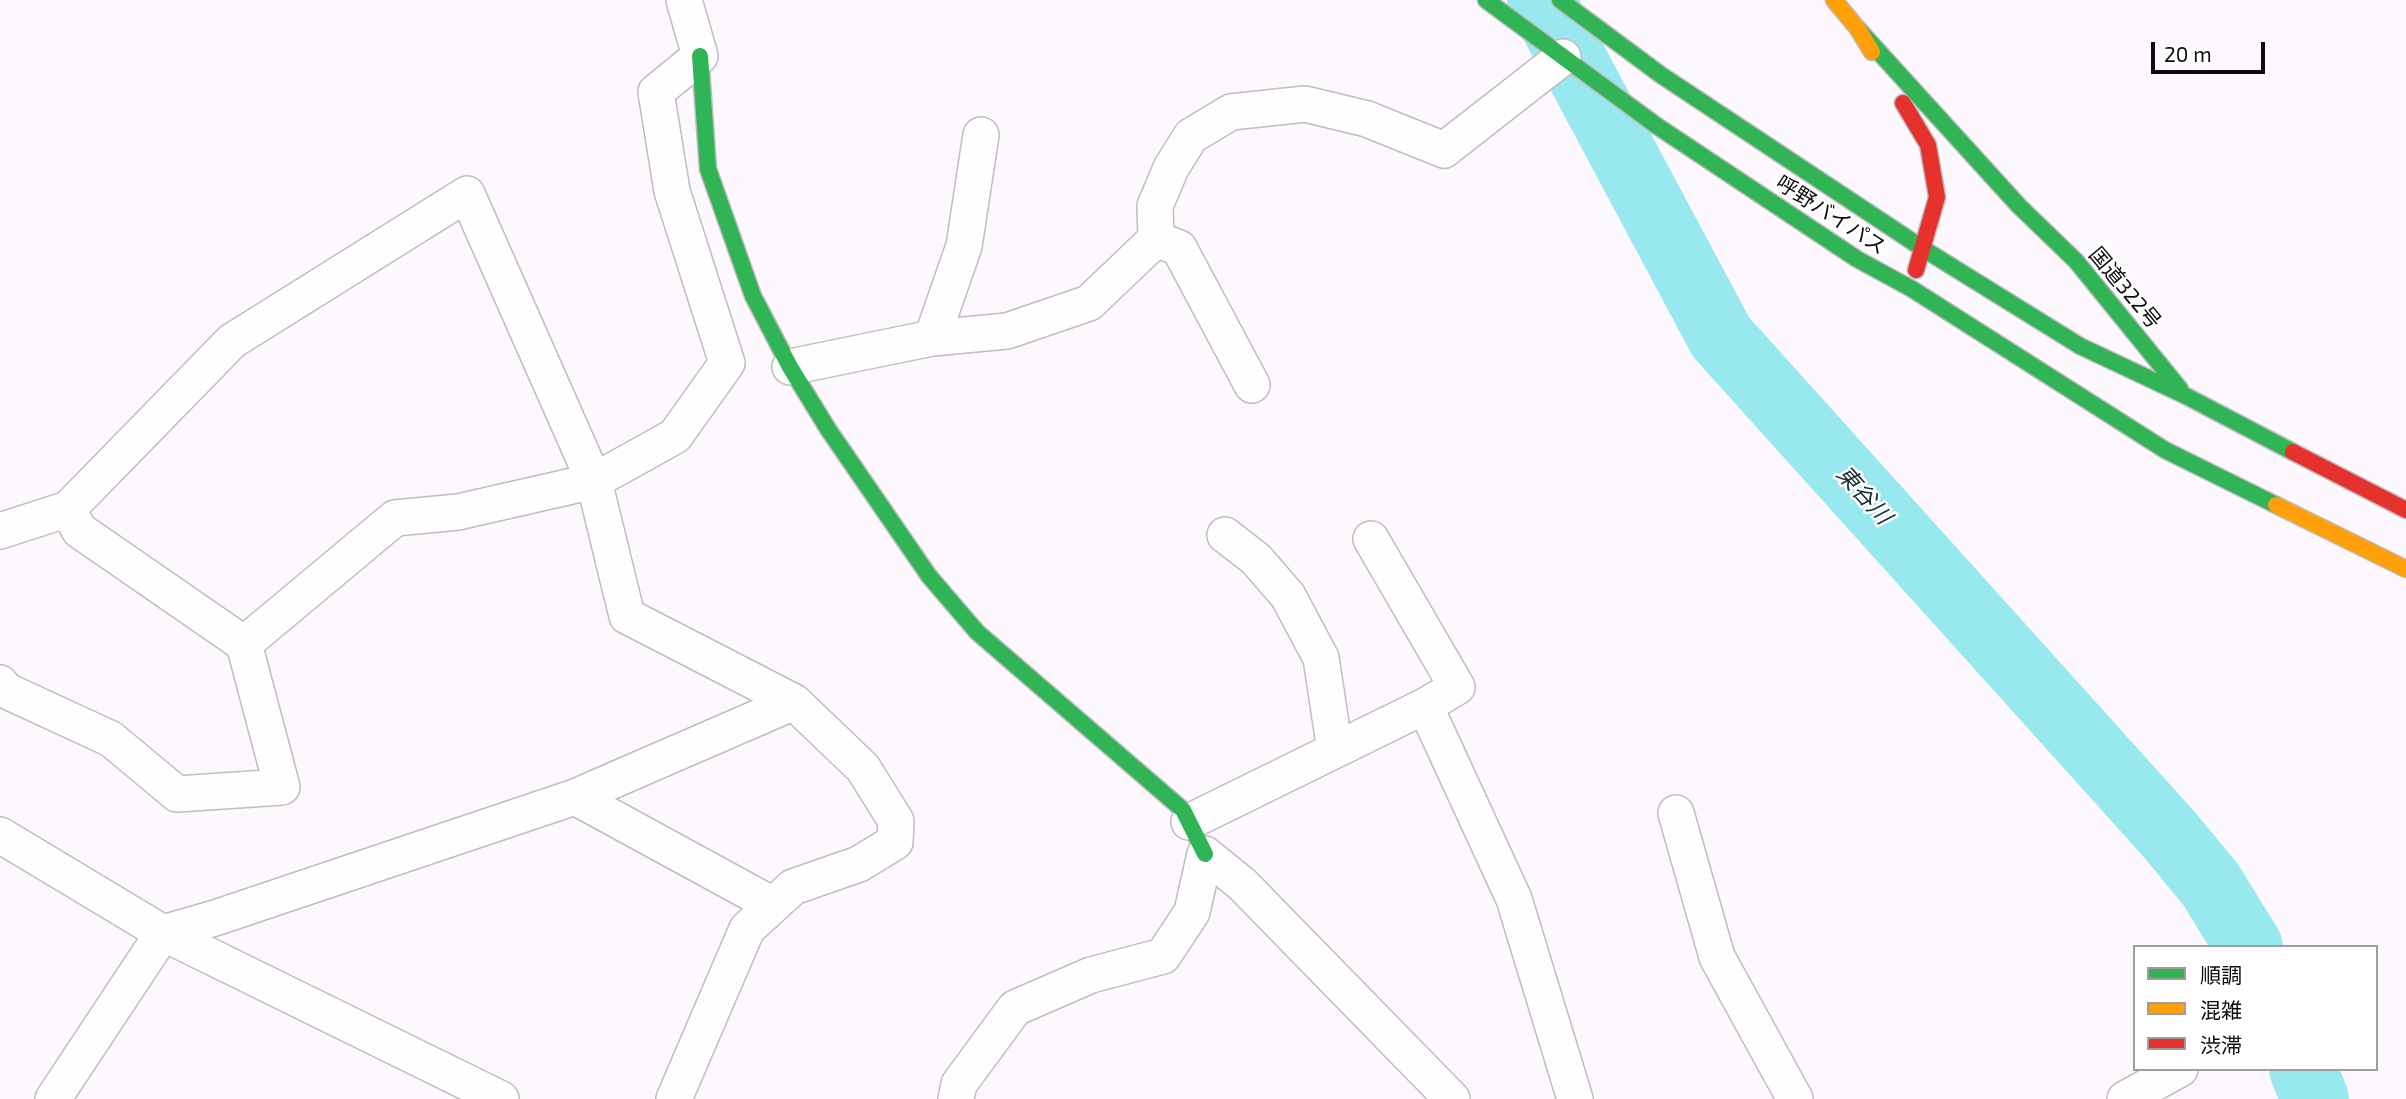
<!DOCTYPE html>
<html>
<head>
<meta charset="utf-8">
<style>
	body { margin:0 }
	#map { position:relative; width:2406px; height:1099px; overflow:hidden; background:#fdf8fd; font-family:"Exo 2","Noto Sans JP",sans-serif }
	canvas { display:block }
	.legend { position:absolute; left:2133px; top:945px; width:245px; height:126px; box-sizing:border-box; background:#fff; border:2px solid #9f9d9f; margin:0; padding:9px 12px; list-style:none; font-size:21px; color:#0e0b0e }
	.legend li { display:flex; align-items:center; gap:14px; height:35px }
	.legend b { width:35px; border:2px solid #9f9d9f }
	.scale { position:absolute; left:2151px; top:42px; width:114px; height:32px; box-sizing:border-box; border:4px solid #0e0b0e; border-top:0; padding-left:9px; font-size:21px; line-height:24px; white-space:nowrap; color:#0e0b0e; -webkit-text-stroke:5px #fff; paint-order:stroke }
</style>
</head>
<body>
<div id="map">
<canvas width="2406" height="1099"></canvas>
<ul class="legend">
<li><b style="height:9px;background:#30b455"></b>順調</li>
<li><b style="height:9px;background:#ff9f0a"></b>混雑</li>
<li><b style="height:9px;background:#e5322d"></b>渋滞</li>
</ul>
<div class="scale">20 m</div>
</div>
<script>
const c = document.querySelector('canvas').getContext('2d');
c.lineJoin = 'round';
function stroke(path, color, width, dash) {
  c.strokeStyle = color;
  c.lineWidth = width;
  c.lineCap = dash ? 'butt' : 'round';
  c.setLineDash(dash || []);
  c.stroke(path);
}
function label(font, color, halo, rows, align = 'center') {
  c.font = font + ' "Exo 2","Noto Sans JP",sans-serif';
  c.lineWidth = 5;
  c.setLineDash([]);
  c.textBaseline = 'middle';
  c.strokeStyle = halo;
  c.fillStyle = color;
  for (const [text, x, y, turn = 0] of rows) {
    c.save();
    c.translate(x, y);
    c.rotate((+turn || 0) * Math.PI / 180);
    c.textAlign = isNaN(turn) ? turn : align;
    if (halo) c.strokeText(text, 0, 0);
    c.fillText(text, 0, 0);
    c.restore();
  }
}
const river = new Path2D(`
	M1541,0L1721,337L2168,833L2211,885L2249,947
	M2303,1069L2315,1099`);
const street = new Path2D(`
	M467,194L594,481L458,512L395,518L244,644L79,530L68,509L232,341Z
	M1156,239L1155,206L1171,168L1191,136L1231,112L1305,104L1367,119L1444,150L1563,57
	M932,338L964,246L981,135
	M790,367L932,338L1007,331L1089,303L1156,239L1179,248L1252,385
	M0,531L68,509
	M1225,535L1256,559L1288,596L1321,658L1335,750
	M1371,539L1457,687L1425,706
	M0,683L7,691L111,739L177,794L282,787L244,644
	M575,797L773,905
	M1676,813L1717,957L1795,1099
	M1189,822L1425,706L1514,899L1575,1099
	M0,835L163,933L501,1099
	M53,1099L163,933L215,918L575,797L794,702
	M674,1099L747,929L793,887L859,864L895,842L896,821L863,768L794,702L627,616L594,481L675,436L727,363L672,191L656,92L700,56L684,0
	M956,1099L959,1084L1015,1008L1091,975L1163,956L1192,912L1205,854L1242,884L1452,1099
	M2125,1099L2180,1069`);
const fast = new Path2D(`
	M1486,0L1657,126L1857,259L1912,289L2165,450L2276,505
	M1560,0L1661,75L1922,248L2080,346L2186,396L2293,452
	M1858,29L2019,206L2076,261L2180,389
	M700,56L708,169L753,296L790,367L828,429L929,576L977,632L1183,810L1205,854`);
const slow = new Path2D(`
	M1834,0L1858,29L1872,52
	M2276,505L2406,569`);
const jam = new Path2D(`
	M1903,103L1928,145L1937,197L1916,270
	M2293,452L2406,510`);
const streetNames = [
	["呼野バイパス",1831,215,33],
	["国道322号",2125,288,50]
];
const waterNames = [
	["東谷川",1864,495,48]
];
stroke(river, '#98e8ef', 68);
stroke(street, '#c0bcc0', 38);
stroke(fast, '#c0bcc0', 19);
stroke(slow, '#c0bcc0', 19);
stroke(jam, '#c0bcc0', 19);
stroke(street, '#fffeff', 35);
stroke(fast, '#30b455', 16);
stroke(slow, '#ff9f0a', 16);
stroke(jam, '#e5322d', 16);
label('21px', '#0e0b0e', '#fff', streetNames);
label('italic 23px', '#192e30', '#fff', waterNames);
</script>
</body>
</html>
